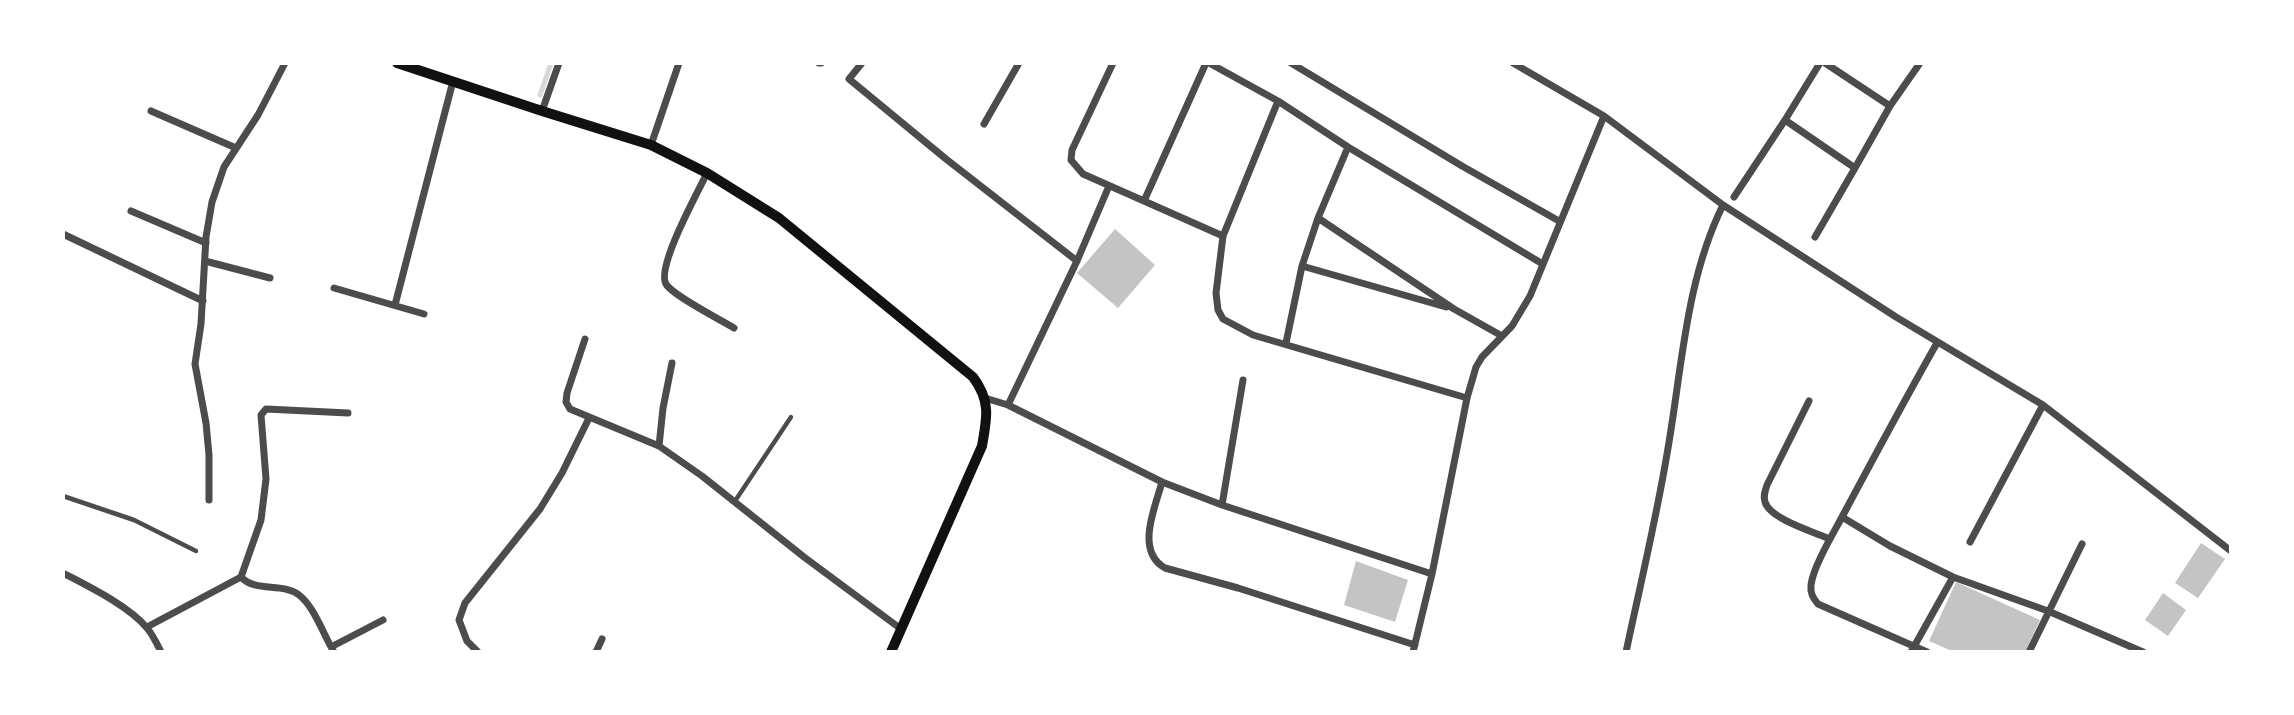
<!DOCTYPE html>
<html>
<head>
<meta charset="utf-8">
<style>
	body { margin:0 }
	#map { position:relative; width:2294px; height:715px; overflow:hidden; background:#fff; font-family:Georgia,serif }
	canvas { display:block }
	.frame { position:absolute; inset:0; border:65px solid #fff; pointer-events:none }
</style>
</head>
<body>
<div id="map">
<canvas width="2294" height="715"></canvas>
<div class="frame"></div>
</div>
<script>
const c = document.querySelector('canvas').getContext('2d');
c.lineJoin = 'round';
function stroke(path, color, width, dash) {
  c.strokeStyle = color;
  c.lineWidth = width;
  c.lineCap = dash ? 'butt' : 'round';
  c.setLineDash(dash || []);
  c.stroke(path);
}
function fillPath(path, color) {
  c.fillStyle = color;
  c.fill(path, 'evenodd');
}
const stream = new Path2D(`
	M540,95L551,63`);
const building = new Path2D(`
	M1115,229L1155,265L1118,308L1077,273Z
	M2201,543L2225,559L2198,598L2175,583Z
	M1356,561L1408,580L1395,622L1344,605Z
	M1956,582L2040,620L2025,652H1954L1929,641Z
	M2163,593L2186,610L2168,636L2145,620Z`);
const service = new Path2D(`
	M63,496L134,520L196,551
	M735,501L791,417`);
const minor = new Path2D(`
	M819,63H821
	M862,63L849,79L946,159L1077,261
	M1113,63L1072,150L1071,160L1083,174L1144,201L1206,63
	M1209,63L1278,101L1348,147L1541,263
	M1291,63L1462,166L1559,221
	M1513,63L1604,116L1723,205L1896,317L2043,405L2231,551
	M1825,63L1890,106
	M1278,101L1223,236L1216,293L1218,310L1223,319L1253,335L1467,398
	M151,111L236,148
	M542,111L559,63
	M1785,120L1820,63
	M984,124L1019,63
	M651,145L679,63
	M1855,168L1890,106L1920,63
	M707,173C698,192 656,267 666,284C672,295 721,320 734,328
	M1734,197L1785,120L1855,168L1815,237
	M1144,201L1223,236
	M131,211L206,243
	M1318,218L1454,309L1502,336
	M63,234L203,301
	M205,261L270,278
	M1302,266L1446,307
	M334,288L424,314
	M395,305L453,81
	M585,339L567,393L566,402L570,409L659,446L702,476L804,557L901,629
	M1286,343L1302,266L1318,218L1348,147
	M985,398L1008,405L1162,482L1222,505L1432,574
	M1809,401L1767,485C1765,491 1763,496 1765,502C1770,519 1814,532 1830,539
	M1008,405L1077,261L1109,186
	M659,446L663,408L672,363
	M1162,482C1155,508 1135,551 1165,568L1238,588L1415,645
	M209,500V455L206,423L195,364L201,324L206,237L212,202L224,167L258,115L285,63
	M1222,505L1243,380
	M1842,517L1890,546L1953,577L2048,611L2143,652
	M1970,542L2043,405
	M63,573C88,586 129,606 147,628C153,635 157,644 161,652
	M147,627L241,577
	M331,647L383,620
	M334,652C324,636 314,606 299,595C282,582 256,593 241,577L261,520L266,479L261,415L266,409L348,413
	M478,652L467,641L459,620L465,603L540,509L562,473L589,418
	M596,652L602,639
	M1413,652L1432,574L1467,398L1476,367L1482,357L1512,326L1530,296L1604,116
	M1626,652C1640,586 1656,520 1667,454C1682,370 1685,282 1723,205
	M1911,652L1953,577
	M1927,652L1818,604C1813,598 1810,593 1811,585C1813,567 1833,534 1842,517C1873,459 1904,401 1937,343
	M2029,652L2082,544`);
const secondary = new Path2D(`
	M397,63L542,111L651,145L707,173L779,218L973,377C991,401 987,418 982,446L891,652`);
stroke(stream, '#d9d9d9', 5);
fillPath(building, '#c4c4c4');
stroke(service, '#4c4c4c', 4.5);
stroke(minor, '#4c4c4c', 7);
stroke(secondary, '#111', 10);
</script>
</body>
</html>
